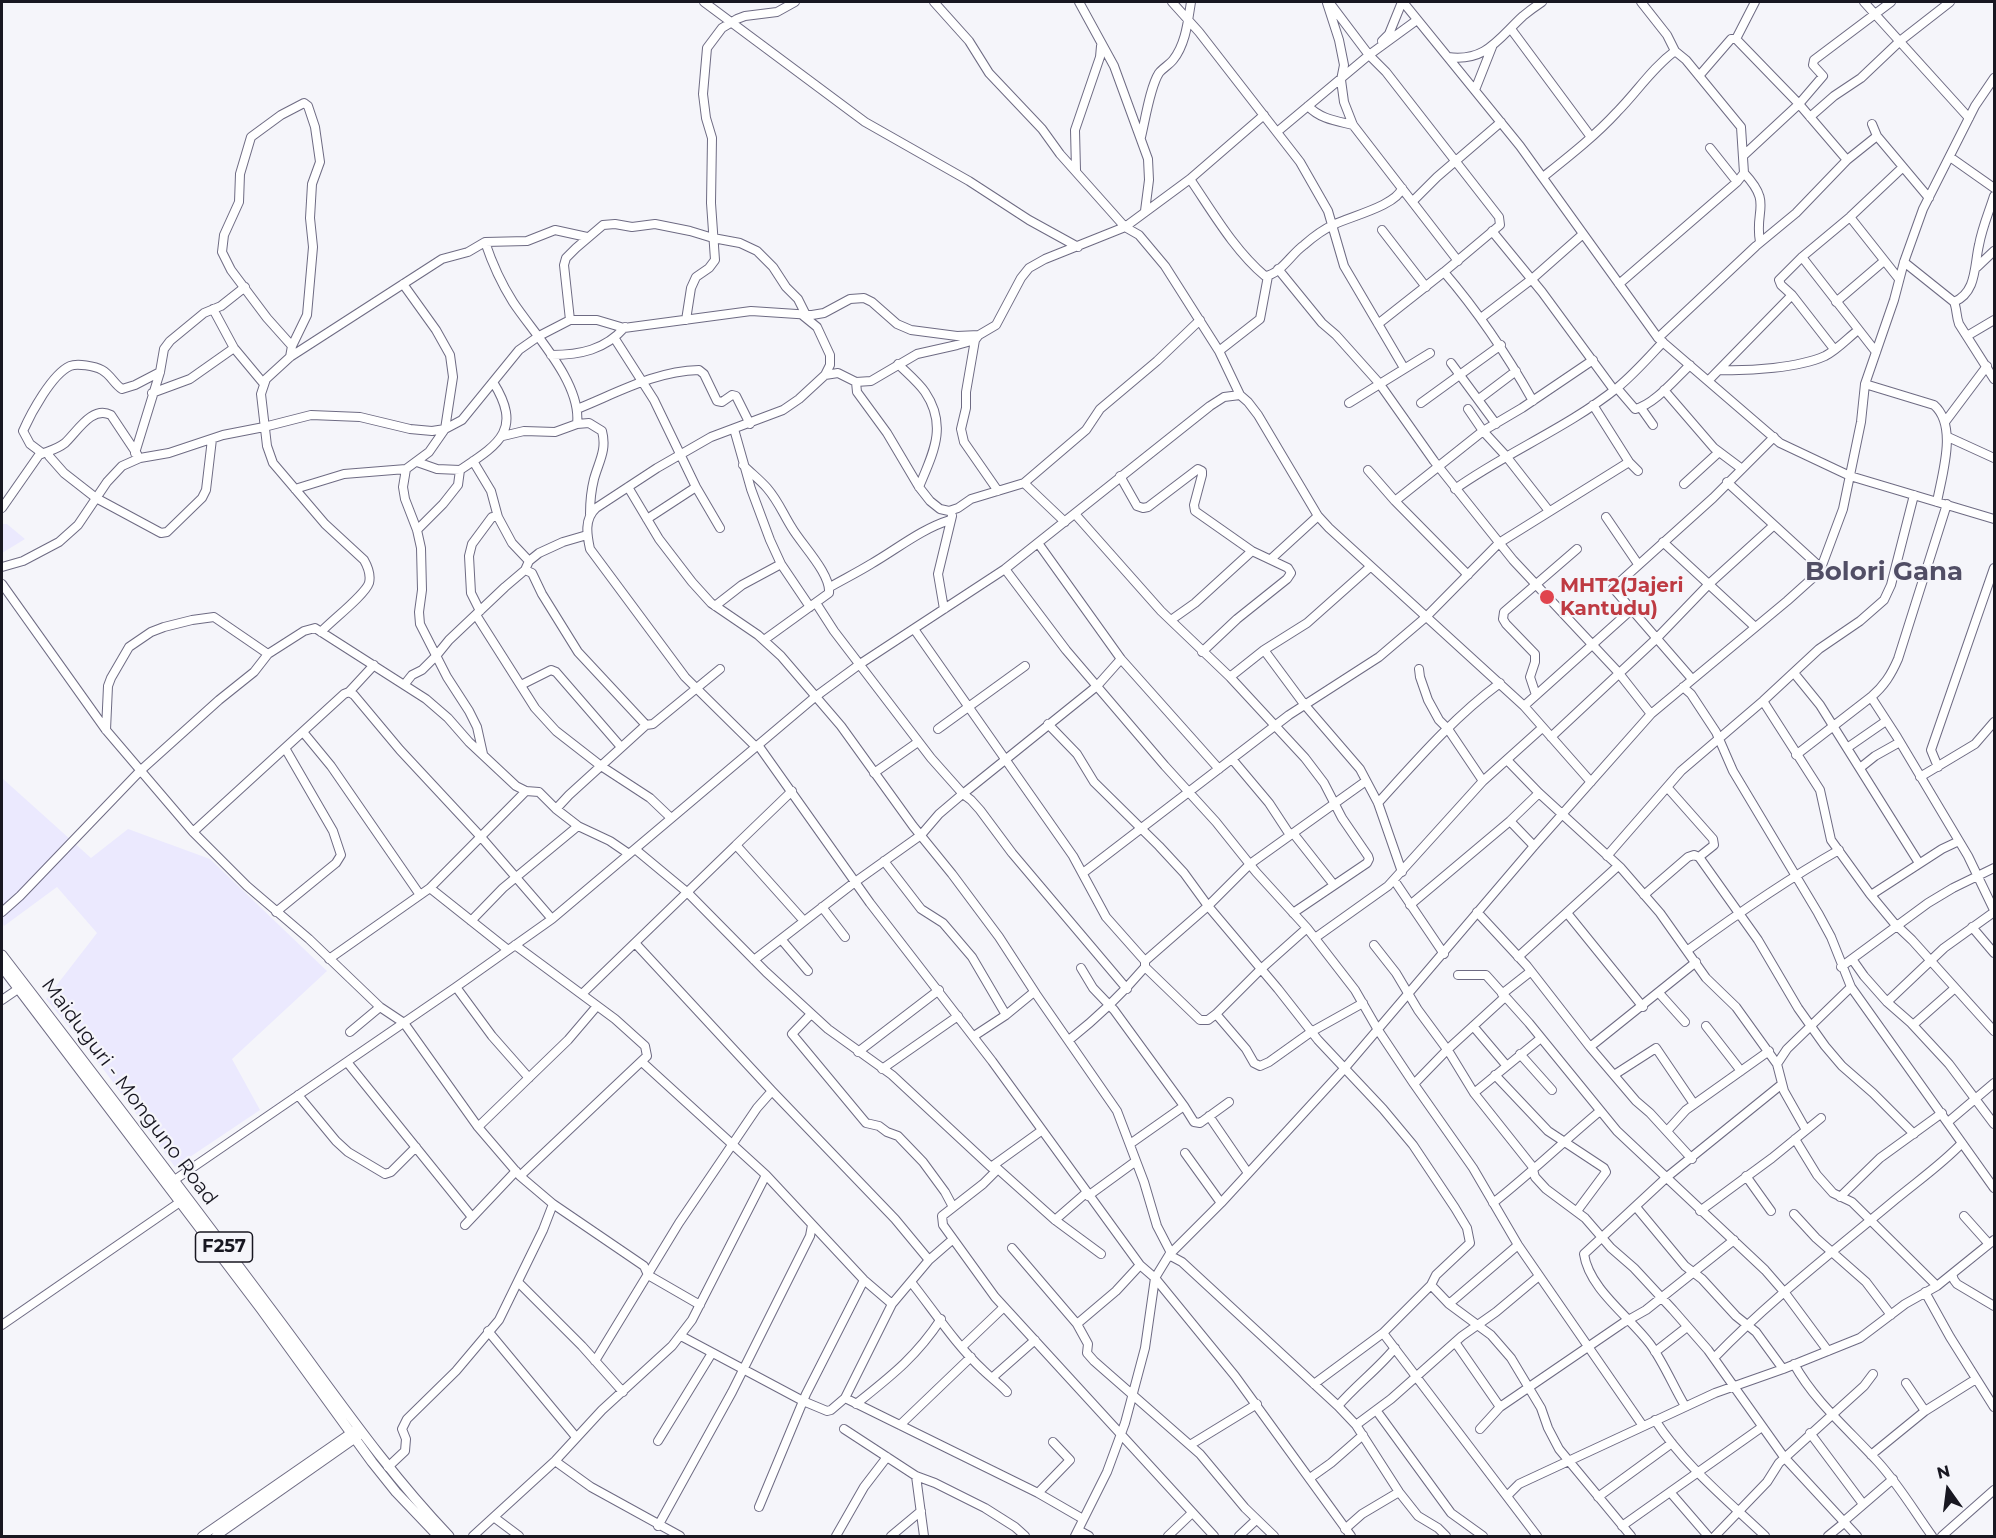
<!DOCTYPE html>
<html>
<head>
<meta charset="utf-8">
<style>
	body { margin:0 }
	#map { position:relative; width:1996px; height:1538px; overflow:hidden; background:#f5f5fa; font-family:Montserrat,sans-serif }
	canvas { display:block }
	.frame { position:absolute; inset:0; border:3px solid #181721; pointer-events:none }
	.north { position:absolute; left:1918px; top:1460px; width:60px; height:60px; -webkit-text-stroke:4px #f5f5fa; paint-order:stroke; rotate:346deg; font-size:16px; font-weight:700; line-height:24px; text-align:center; color:#181721 }
	.north::after { content:''; display:block; margin:auto; width:21px; height:27px; background:#181721; clip-path:polygon(50% 0,100% 100%,50% 72%,0 100%) }
</style>
</head>
<body>
<div id="map">
<canvas width="1996" height="1538"></canvas>
<div class="frame"></div>
<div class="north">N</div>
</div>
<script>
const c = document.querySelector('canvas').getContext('2d');
c.lineJoin = 'round';
function fillPath(path, color) {
  c.fillStyle = color;
  c.fill(path, 'evenodd');
}
function stroke(path, color, width, dash) {
  c.strokeStyle = color;
  c.lineWidth = width;
  c.lineCap = dash ? 'butt' : 'round';
  c.setLineDash(dash || []);
  c.stroke(path);
}
function label(font, color, halo, rows, align = 'center') {
  c.font = font + ' Montserrat,sans-serif';
  c.lineWidth = 4.5;
  c.setLineDash([]);
  c.textBaseline = 'middle';
  c.strokeStyle = halo;
  c.fillStyle = color;
  for (const [text, x, y, turn = 0] of rows) {
    c.save();
    c.translate(x, y);
    c.rotate((+turn || 0) * Math.PI / 180);
    c.textAlign = isNaN(turn) ? turn : align;
    if (halo) c.strokeText(text, 0, 0);
    c.fillText(text, 0, 0);
    c.restore();
  }
}
const built = new Path2D(`
	M2,524H7L25,539L2,553Z
	M2,778L91,858L128,829L210,859L327,971L232,1059L260,1110L175,1167L101,1066L46,999L97,933L57,887L4,926L2,922Z`);
const minor = new Path2D(`
	M704,2L865,122L969,181L1029,220L1078,247
	M934,2L969,41L989,73L1042,129L1060,154L1125,227L1139,235L1165,266L1219,351L1240,395L1248,402L1258,415L1318,516L1329,528L1524,706L1591,782
	M1079,2L1114,66L1148,159L1149,180L1145,211
	M1172,2L1199,32L1300,162L1328,211L1344,266L1404,368
	M1329,2L1369,55L1386,72L1499,217L1500,225L1444,272L1378,324
	M1403,2L1520,146L1658,338L1780,443L1850,476L1994,519
	M1864,2L1969,118
	M1327,3L1339,40L1344,65L1341,80L1344,102L1353,125L1458,261
	M1511,29L1591,137
	M1736,39L1799,104L1847,160
	M1382,41L1389,34L1402,2
	M1448,57C1486,62 1498,39 1523,16C1529,11 1536,6 1542,2
	M1699,76L1731,39H1736L1755,2
	M1475,90L1492,47
	M1308,106C1320,119 1337,121 1353,125
	M1810,117L1834,96L1861,78L1900,41L1950,2
	M1872,124L1877,136L1929,198
	M1277,132L1369,55L1417,20
	M1141,137C1145,121 1150,87 1159,73C1163,68 1169,65 1173,60C1186,44 1188,20 1191,2
	M1710,148L1737,182
	M1744,155L1799,104L1823,76L1813,65L1814,60L1891,2
	M1950,157L1994,188
	M1076,170L1075,130L1100,57L1101,46
	M1744,173C1773,204 1754,209 1760,242
	M1543,177C1568,157 1595,136 1617,112C1637,92 1652,68 1675,51
	M1190,179C1212,211 1234,250 1265,276C1281,274 1291,254 1304,245C1313,237 1324,229 1335,224C1352,216 1397,205 1402,188
	M1413,201L1437,177L1501,122
	M1850,217L1899,279
	M1382,230L1426,287
	M1492,231L1542,292L1614,390
	M485,242C492,263 501,283 513,302C534,334 582,383 577,424
	M1802,257L1876,352
	M1904,262L1954,302C1957,309 1956,316 1959,324L1994,379
	M1977,267L1994,251
	M1278,269L1322,323L1336,335L1379,383L1434,461L1513,560L1618,672L1651,714
	M1444,272C1480,314 1506,353 1533,401
	M1619,284L1737,182L1744,173L1741,127L1686,60L1675,51L1667,35L1641,2
	M1836,302L1884,261
	M1954,302C1977,292 1974,266 1979,245C1982,228 1989,212 1994,196
	M213,309L234,348L264,384
	M1481,318L1532,279L1583,234
	M570,320L564,265L566,258L576,248L603,225L615,224L632,227L655,224L690,231L713,238L740,243L757,251L773,267L786,287L798,299L805,313
	M686,320L691,288L696,277L709,268L715,260L711,203L712,138L706,118L703,94L707,48L722,28L737,19L745,16L777,12L795,2
	M1967,336L1994,320
	M1658,338L1756,246L1796,213L1847,160L1877,136
	M615,339L654,400L696,487L720,528
	M975,340L966,392V408L961,429L964,442L998,491
	M1834,349L1792,295L1781,285L1779,280L1802,257L1850,217L1903,167
	M1219,351L1260,319L1268,276
	M551,355C580,355 605,350 625,327
	M290,357L292,346L307,315L313,247L310,218L312,184L320,162L315,127L308,106L304,103L281,115L251,137L240,174L239,202L224,235L222,252L231,270L267,318L292,346
	M1451,363L1496,424
	M898,364C907,373 918,382 925,392C948,426 933,453 919,487
	M1720,370C1750,371 1798,368 1825,356C1837,350 1848,338 1858,330
	M825,375L838,373L856,382L871,381L917,354L957,345L975,340L978,336
	M1708,381L1792,295
	M856,382L857,392L887,433L919,487L930,501L940,509L949,511L958,508L971,499L1024,483L1086,430L1100,409L1157,361L1200,320
	M1865,384L1934,405C1958,426 1942,474 1937,502
	M1617,388L1635,409C1654,405 1676,378 1690,365
	M1664,390L1714,448L1742,469
	M152,393L190,379L234,348
	M1479,399L1516,371
	M1349,403L1430,353
	M1421,403L1501,345
	M1593,405L1629,462L1638,471
	M1641,408L1653,425
	M577,409C617,393 655,371 699,370L704,374L717,401L722,402L732,395L736,396L750,424
	M1468,409L1483,431L1506,456L1549,511
	M1945,422L1987,366
	M734,429L751,489L770,540L781,564L810,607
	M503,436L524,431L555,432L577,424L589,423L602,431C607,450 599,461 594,479C591,491 590,502 590,514
	M1948,437L1994,458
	M42,453L30,444L23,431C31,413 52,374 70,366C77,363 95,366 102,370C111,375 114,384 122,389L135,385L160,372
	M49,453V456L64,473L96,498L161,533L167,532L202,498L206,490L212,439
	M135,453L160,372L164,349L170,341L204,313L221,306L245,287
	M473,461L491,491L498,517L512,543L529,561
	M417,462L437,469L460,470C499,444 523,430 493,382
	M743,465C751,473 760,480 767,488C779,502 783,514 792,528C802,545 831,574 829,593L764,640
	M406,469L403,487L405,499L417,530L421,548L422,590L419,612L420,624L447,677L469,711L477,727L483,754
	M1368,470L1395,501L1468,575
	M1120,476L1137,506L1143,508L1148,507L1198,469L1202,471V475L1194,505L1195,511L1252,551L1288,568L1291,573L1287,579L1237,619L1202,652
	M1727,482L1821,568
	M1024,483L1065,522
	M1684,484L1719,452
	M628,487L659,539L692,582L711,603L758,635L781,656L841,726L913,826L952,874L999,937L1036,994L1117,1111L1144,1182L1157,1226L1171,1253
	M295,489L344,474L406,469L429,452L445,429L453,377L450,355L436,330L403,284
	M1455,489C1507,452 1567,428 1617,388C1634,374 1648,358 1663,342
	M1395,501L1483,431L1522,408L1593,360
	M2,508L39,455C48,451 56,450 65,443C77,432 92,405 111,415L137,454
	M1075,514L1161,611L1230,677L1305,758L1324,783L1342,818L1368,856L1369,859L1367,863L1293,913
	M1606,517L1638,564
	M647,519L696,487
	M417,530L443,504L458,485L460,470
	M1663,542L1754,626
	M1038,543L1121,659L1219,769
	M1271,559L1318,516
	M2,567L23,561L59,542L78,525L107,482L122,466L140,458L169,453L223,435L264,427L311,415L360,417L410,429L432,431L445,429L462,420L519,350L539,336L570,320H597L624,328L751,311L812,315L824,313L850,299L864,298L872,302L897,324L911,330L957,336L979,335L996,325L1021,278L1029,268L1045,259L1125,227L1190,179L1264,115
	M1005,569L1066,650L1165,766L1216,822L1256,872L1307,928L1355,990L1378,1030L1414,1084L1473,1168L1518,1245L1643,1426
	M525,570L532,573L542,594L578,652L646,725
	M2,584L106,730L193,832L247,886L309,939L380,1007L404,1023L478,1127L520,1176L553,1204L644,1266L648,1275L700,1305
	M830,587C844,579 858,572 871,564C897,549 921,529 950,520
	M816,603L834,631L931,758L963,794L971,800L980,810L1012,853L1127,989
	M715,606L742,585L781,564
	M944,609L938,574L952,516
	M480,611L471,593L469,556L472,544L492,517H498
	M476,615L535,708L556,731L601,766L650,798L671,818
	M1171,620L1195,603L1252,551
	M914,629L1073,856L1106,917L1145,961V967L1200,1020H1208L1216,1014L1261,969L1307,928
	M321,632C331,621 365,595 369,583C371,575 368,567 364,560L325,524L273,463L267,446L261,394L266,379L290,357L442,259L468,252L485,242L527,241L555,230L587,237
	M1264,650L1304,704L1360,769L1378,803L1402,872
	M1419,669L1420,677L1428,700L1439,720L1448,729L1483,781
	M1794,673L1820,705L1919,863
	M1230,677L1264,650L1307,623L1370,567
	M1692,679L1613,588L1713,498L1774,437
	M404,685L412,675L422,670L436,656L449,640L505,587L525,570L529,561L539,553L563,542L587,535
	M521,685L551,670L556,672L621,747
	M1683,687L1691,694L1716,732L1733,771L1818,913L1831,937L1851,987L1994,1188
	M349,692L354,695L400,750L481,837L552,919
	M1536,695L1530,677L1535,662V654L1506,624L1503,619L1504,612L1577,549
	M1871,697L1897,737L1968,856L1994,910
	M1763,701L1820,790L1831,840L1870,894L1894,923L1912,940L1994,1031
	M1524,706L1631,610
	M1048,724L1077,754L1094,782L1159,846L1184,873L1208,906L1278,989L1318,1040L1383,1109L1413,1145L1455,1208L1467,1228L1470,1243L1436,1275L1431,1285L1383,1333L1314,1384
	M938,729L1025,666
	M106,730L108,686L111,678L129,647L151,632L164,627L192,620L214,617L268,654
	M303,732L331,766L420,895
	M1551,737L1656,639L1709,584L1773,526
	M758,745L870,903L992,1061L1140,1265L1155,1278L1235,1376L1351,1536
	M756,747L685,677L590,549C587,535 584,519 596,508L657,468L711,437L783,410L799,399L825,375L830,365V355L817,327L801,314
	M1847,748L1886,721
	M1796,755L1871,697C1884,686 1891,675 1898,659L1947,504
	M1232,759L1269,803L1290,835
	M1507,760L1539,793L1621,868L1660,913L1706,978L1736,1007L1777,1064
	M1938,767L1931,750L1994,568
	M1860,768L1875,756L1900,742
	M874,773L918,742
	M1920,777L1975,744L1994,722
	M1667,787L1713,839L1714,845L1699,857L1758,940L1798,1008L1825,1046L1842,1066L1873,1093L1914,1134
	M1378,803C1416,761 1454,717 1500,683
	M556,809L569,795L646,725L653,724L720,669
	M1510,821L1534,846
	M193,832L344,694L349,692L374,665
	M1293,833L1334,885
	M736,845L792,791
	M635,849L688,893L766,972L828,1029L892,1075L991,1167L998,1169L1055,1220L1101,1254
	M1607,856L1681,771L1763,701L1819,649L1860,621L1884,600L1891,585L1914,495
	M884,861L921,909L943,923L972,957L1006,1015
	M1083,873L1289,715L1379,657L1426,617L1499,543L1629,462
	M1394,880L1444,954
	M430,888L508,950
	M1644,895L1688,857L1694,855L1699,857
	M1871,895L1942,849L1959,841
	M1410,905L1510,821L1539,793
	M822,907L845,937
	M2,912L20,896L140,771L219,700L254,672L268,654L304,631L315,628L426,699L448,718L469,742L516,786L526,791L539,792L556,809L578,826L610,841L629,854
	M276,912L336,863L341,855L333,831L285,748
	M1477,912L1527,966L1590,1047L1636,1101L1650,1113L1692,1159
	M1567,913L1643,1007
	M471,921L503,888L578,826
	M1972,927L1994,953
	M1315,938L1388,886L1483,781L1542,728
	M781,939L808,971
	M635,943L772,1091L895,1219L929,1260
	M515,945L615,1019L645,1046L647,1056L520,1176
	M1374,945L1396,973L1418,1010L1449,1052L1474,1093L1532,1166L1535,1177L1546,1189L1585,1218L1611,1248L1634,1268L1673,1310L1708,1350L1784,1457L1857,1536
	M1688,950C1737,914 1786,880 1839,850
	M1518,957L1618,866
	M329,959L430,888L526,791
	M1852,959L1864,976L1887,1002L1911,1023L1949,1064L1994,1124
	M754,960L855,882L921,835L939,814L959,797L1097,686L1121,659
	M1145,961L1208,906L1250,864L1366,781
	M1841,967L1928,903L1953,888L1994,868
	M1081,968L1093,988L1114,1010L1184,1106L1194,1122L1200,1123L1229,1102
	M1458,975H1486L1529,1023L1617,1131L1765,1270L1785,1293L1828,1351
	M456,987L492,1036L529,1078
	M1659,993L1685,1022
	M582,994L736,845L804,921
	M1502,994L1530,972
	M2,1000L18,989
	M1887,1002L1944,948L1994,912
	M811,1014L792,1034L866,1123L879,1126L887,1132L898,1136L923,1162L945,1192L953,1207
	M1216,1014L1246,1049L1254,1063L1260,1066L1269,1062L1311,1032L1363,1003
	M1913,1025L1955,988
	M1473,1026L1506,1065
	M1706,1026L1741,1071
	M350,1032L380,1007
	M974,1036L1006,1015L1034,992
	M1069,1040C1097,1018 1122,994 1145,967
	M1590,1047L1696,962
	M858,1052L939,990
	M1520,1054L1552,1090
	M347,1062L472,1217
	M642,1062L766,1175L864,1280L892,1304
	M882,1069L958,1016
	M1495,1075L1548,1131L1604,1168L1606,1172L1577,1211
	M1614,1075L1656,1048L1694,1104
	M1414,1084L1447,1050L1505,997
	M1474,1093L1541,1038
	M298,1095L336,1141L348,1152L385,1174L391,1172L416,1147
	M1209,1116L1248,1173
	M1948,1122L1994,1083
	M478,1127L568,1040L597,1006
	M1806,1130L1784,1091L1777,1064L1787,1049L1851,987
	M1667,1131L1686,1110L1769,1051
	M1795,1139L1817,1175L1833,1193L1852,1202L1937,1286
	M1130,1144L1184,1106
	M1185,1153L1221,1203
	M991,1167L1041,1131
	M998,1169L983,1184L942,1216L943,1225L995,1297L1214,1536
	M1746,1176L1771,1211
	M173,1181L456,987L552,919L815,697L860,664L1005,569L1210,406L1224,397L1240,395
	M1088,1196L1136,1161
	M1840,1197L1880,1158L1942,1113
	M1493,1203C1530,1174 1564,1141 1600,1111
	M1636,1207L1685,1266L1702,1279L1736,1316L1756,1332L1783,1369
	M1700,1211L1772,1158L1821,1118
	M1794,1214L1816,1238L1866,1282L1891,1315
	M1964,1216L1989,1244
	M1055,1220L1086,1193
	M465,1225L516,1171
	M1012,1248L1077,1324L1088,1344L1087,1353L1094,1361L1200,1454L1245,1508L1274,1536
	M1169,1255L1182,1262L1338,1406L1356,1425L1399,1492L1418,1516L1438,1528L1446,1536
	M1952,1274L1954,1280L1957,1284L1994,1306
	M518,1282L582,1346L623,1392
	M911,1282C934,1311 956,1345 983,1370C991,1378 1000,1384 1007,1392
	M1431,1285L1449,1304L1491,1335L1511,1358L1541,1408L1548,1428L1559,1449L1631,1536
	M1925,1292L1950,1337L1994,1407
	M1449,1304L1518,1245
	M1077,1324L1116,1291L1140,1265
	M2,1325L183,1200
	M488,1331L576,1437
	M1383,1333L1537,1536
	M681,1336L803,1401L827,1411L831,1410L845,1398L892,1304L929,1260L952,1240
	M1455,1342L1500,1407
	M962,1347L1004,1307
	M1655,1352L1687,1327
	M1714,1358C1770,1300 1834,1251 1896,1199C1919,1180 1942,1164 1962,1143
	M595,1361L679,1223L757,1108L772,1091
	M1794,1364C1815,1402 1849,1430 1878,1462C1899,1485 1914,1511 1932,1536
	M993,1377L1035,1340
	M1906,1383L1925,1411
	M845,1398L1038,1493L1083,1519
	M856,1404C891,1376 916,1357 941,1319
	M1338,1406C1356,1385 1378,1369 1395,1348
	M1685,1406C1673,1386 1664,1363 1650,1344C1630,1317 1589,1289 1584,1254L1667,1177L1782,1084
	M1376,1410L1451,1513L1483,1536
	M1655,1420C1684,1465 1727,1500 1765,1536
	M900,1425L971,1357
	M1356,1425L1391,1399L1462,1336L1496,1312L1539,1276
	M844,1429L916,1476L935,1483L985,1508L1015,1527L1025,1536
	M1480,1429L1500,1407L1623,1323L1646,1310L1734,1240
	M1810,1433L1863,1504
	M658,1441L712,1353
	M1190,1445L1257,1404
	M1871,1455L1925,1411L1976,1379
	M555,1461L591,1487L680,1536
	M388,1467L405,1451L406,1439L402,1429L407,1419L456,1371L499,1320L543,1230L553,1204
	M916,1476L924,1536
	M1310,1478L1331,1463L1363,1435
	M1670,1492L1708,1536
	M1038,1493L1070,1460L1053,1442
	M1507,1496L1519,1484L1715,1393L1783,1369L1860,1338L1905,1304L1937,1286L1994,1240
	M1598,1497L1672,1443
	M759,1507L806,1394L864,1280
	M495,1518L519,1536
	M1843,1522L1893,1479
	M658,1526L732,1392L810,1236L812,1225
	M1622,1526L1762,1427
	M1345,1529L1362,1514L1399,1492
	M1078,1530L1089,1536
	M202,1536L358,1428
	M216,1536L360,1435
	M473,1536L555,1461L602,1410L672,1346L692,1320L766,1175
	M836,1536L864,1487L887,1457
	M891,1536L921,1511
	M1075,1536L1107,1472L1125,1423L1145,1348L1155,1278L1169,1255L1221,1203L1344,1069L1534,846L1651,714L1787,601L1816,575L1821,568L1843,509L1861,422L1865,384L1894,300L1904,262L1923,209L1975,106L1994,78
	M1168,1536L1192,1513
	M1239,1536L1256,1520
	M1715,1536L1767,1482L1779,1463L1864,1386L1873,1374
	M1828,1536L1844,1523
	M1942,1536L1994,1490`);
const major = new Path2D(`
	M2,955C92,1072 182,1190 270,1308C329,1386 382,1466 449,1536
	M2,967L261,1309L372,1462L396,1492L438,1536`);
const markers = [
	[1547,597,8,"#e0444e"]
];
const shields = [
	[224,1247,57]
];
const shieldNames = [
	["F257",224,1247]
];
const healthNames = [
	["MHT2(Jajeri",1560,586],
	["Kantudu)",1560,609]
];
const streetNames = [
	["Maiduguri - Monguno Road",129,1092,53]
];
const districtNames = [
	["Bolori Gana",1884,572]
];
fillPath(built, '#ebe9fe');
stroke(minor, '#6e6b83', 10);
stroke(major, '#6e6b83', 11);
stroke(minor, '#fff', 8);
stroke(major, '#fff', 9);
for (const [x, y, r, color] of markers) {
  const dot = new Path2D();
  dot.arc(x, y, r, 0, 2 * Math.PI);
  c.fillStyle = color;
  c.fill(dot);
  stroke(dot, '#f5f5fa', 2);
}
for (const [x, y, w] of shields) {
  const box = new Path2D();
  box.roundRect(x - w / 2, y - 15, w, 30, 4.5);
  c.fillStyle = '#f5f5fa';
  c.fill(box);
  stroke(box, '#181721', 1.5);
}
label('bold 18px', '#181721', null, shieldNames);
label('bold 20px', '#be3a42', '#f5f5fa', healthNames, 'left');
label('20px', '#181721', '#f5f5fa', streetNames);
label('bold 26px', '#514e65', '#f5f5fa', districtNames);
</script>
</body>
</html>
